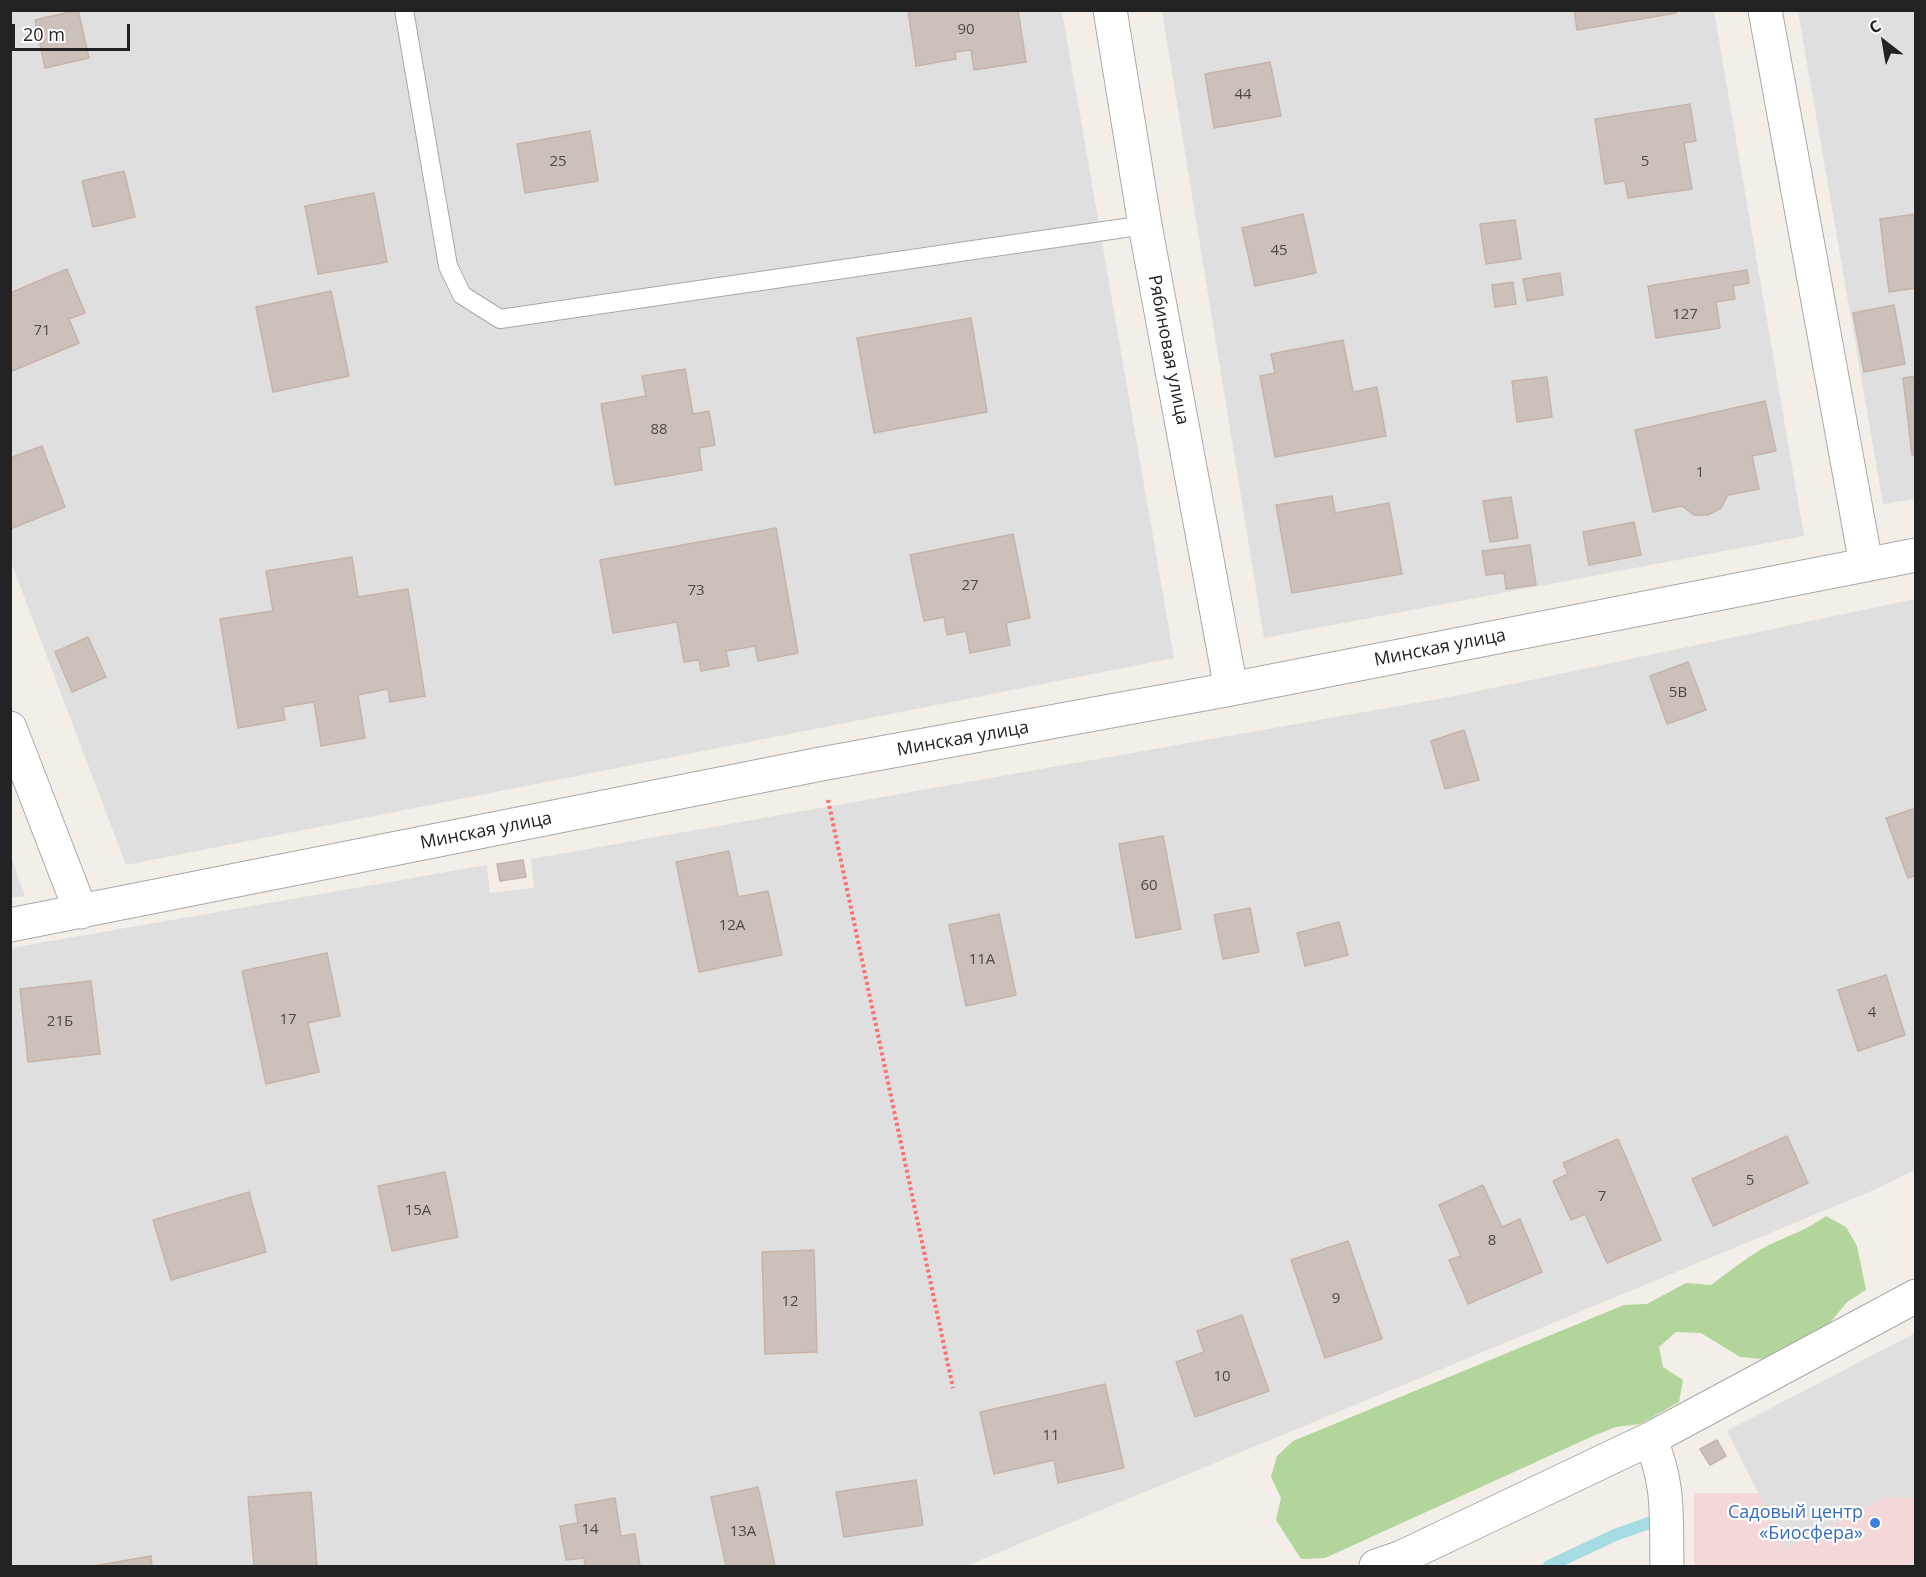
<!DOCTYPE html>
<html>
<head>
<meta charset="utf-8">
<style>
	body { margin:0 }
	#map { position:relative; width:1926px; height:1577px; overflow:hidden; background:#f3eee8; font-family:"Open Sans",sans-serif }
	canvas { display:block }
	.frame { position:absolute; inset:0; border:12px solid #222; pointer-events:none }
	.north { position:absolute; left:1854px; top:12px; width:60px; height:60px; -webkit-text-stroke:4px #fff; paint-order:stroke; rotate:329deg; font-size:16px; font-weight:700; line-height:24px; text-align:center; color:#222 }
	.north::after { content:''; display:block; margin:auto; width:21px; height:27px; background:#222; clip-path:polygon(50% 0,100% 100%,50% 72%,0 100%) }
	.scale { position:absolute; left:12px; top:24px; width:118px; height:27px; box-sizing:border-box; border:3px solid #222; border-top:0; padding-left:8px; font-size:18px; line-height:21px; white-space:nowrap; color:#222; -webkit-text-stroke:4px #fff; paint-order:stroke }
</style>
</head>
<body>
<div id="map">
<canvas width="1926" height="1577"></canvas>
<div class="frame"></div>
<div class="north">С</div>
<div class="scale">20 m</div>
</div>
<script>
const c = document.querySelector('canvas').getContext('2d');
c.lineJoin = 'round';
function fillPath(path, color) {
  c.fillStyle = color;
  c.fill(path, 'evenodd');
}
function stroke(path, color, width, dash) {
  c.strokeStyle = color;
  c.lineWidth = width;
  c.lineCap = dash ? 'butt' : 'round';
  c.setLineDash(dash || []);
  c.stroke(path);
}
function label(font, color, halo, rows, align = 'center') {
  c.font = font + ' "Open Sans",sans-serif';
  c.lineWidth = 4.5;
  c.setLineDash([]);
  c.textBaseline = 'middle';
  c.strokeStyle = halo;
  c.fillStyle = color;
  for (const [text, x, y, turn = 0] of rows) {
    c.save();
    c.translate(x, y);
    c.rotate((+turn || 0) * Math.PI / 180);
    c.textAlign = isNaN(turn) ? turn : align;
    if (halo) c.strokeText(text, 0, 0);
    c.fillText(text, 0, 0);
    c.restore();
  }
}
const residential = new Path2D(`
	M11,11H1062L1174,658L126,865L11,562Z
	M1162,11H1714L1804,536L1264,638Z
	M1798,11H1915V499L1883,504Z
	M1915,599V1170L1874,1190L966,1566H11V948L487,865L490,893L534,888L531,859L1455,696Z
	M11,857L25,896L11,898Z
	M1915,1333V1498L1887,1497L1786,1548L1727,1431Z`);
const commercial = new Path2D(`
	M1694,1493H1758L1787,1548L1887,1497L1915,1498V1566H1694Z`);
const forest = new Path2D(`
	M1826,1216L1846,1227L1857,1246L1866,1290L1847,1302L1829,1324L1807,1339L1786,1352L1763,1359L1740,1357L1701,1333L1676,1332L1659,1347L1663,1367L1683,1380L1679,1402L1640,1424L1616,1427L1593,1436L1325,1558L1301,1559L1276,1520L1281,1498L1271,1477L1277,1456L1293,1441L1624,1305L1647,1304L1686,1283L1711,1285C1730,1271 1748,1256 1769,1245C1790,1235 1807,1230 1826,1216Z`);
const stream = new Path2D(`
	M1549,1566L1615,1535L1649,1523`);
const building = new Path2D(`
	M78,10L89,58L45,68L35,20Z
	M908,10H1018L1026,62L974,70L971,50L955,52L956,59L916,66Z
	M1574,10H1676V13L1577,30Z
	M1270,62L1281,116L1214,128L1205,74Z
	M1690,104L1696,141L1684,143L1692,189L1628,198L1625,181L1605,184L1595,119Z
	M590,131L598,181L525,193L517,144Z
	M124,171L135,217L93,227L82,181Z
	M374,193L387,262L318,274L305,206Z
	M1303,214L1316,273L1255,286L1242,228Z
	M1916,214V288L1889,292L1880,219Z
	M1515,220L1521,259L1486,264L1480,224Z
	M67,269L85,313L69,319L79,343L10,372V293Z
	M1747,270L1749,283L1733,286L1735,299L1716,302L1720,328L1656,338L1648,286Z
	M1560,273L1563,295L1527,301L1523,279Z
	M1513,282L1516,304L1495,307L1492,285Z
	M331,291L349,376L273,392L256,307Z
	M1894,305L1905,364L1864,372L1853,313Z
	M971,318L987,412L874,433L857,338Z
	M1343,340L1353,392L1377,387L1386,436L1275,457L1260,376L1275,373L1271,354Z
	M685,369L693,414L709,411L715,445L699,448L702,470L615,485L601,404L646,396L642,376Z
	M1916,376V455H1912L1903,378Z
	M1547,377L1552,417L1517,422L1512,381Z
	M1765,401L1776,451L1752,456L1759,489L1728,495L1721,508L1708,515H1694L1682,506L1653,512L1635,430Z
	M42,446L65,507L10,529V458Z
	M1332,496L1335,513L1389,503L1402,574L1292,593L1276,505Z
	M1511,497L1518,538L1490,542L1483,501Z
	M1634,522L1641,555L1589,565L1583,532Z
	M776,528L798,653L758,661L755,646L726,651L729,666L701,671L699,660L684,662L677,622L613,633L600,560Z
	M1013,534L1030,618L1006,623L1010,645L970,653L966,631L947,635L944,617L924,621L910,555Z
	M1530,545L1536,585L1506,589L1504,573L1486,575L1482,551Z
	M352,557L358,597L408,589L425,696L390,702L388,689L358,695L365,738L321,746L314,702L283,707L285,720L238,728L220,619L273,611L266,571Z
	M88,637L106,677L72,692L55,652Z
	M1688,662L1706,710L1667,724L1650,676Z
	M1464,730L1479,780L1445,789L1431,741Z
	M1916,808V875L1908,878L1886,818Z
	M1163,836L1181,929L1136,938L1119,844Z
	M729,851L738,897L768,891L782,955L699,972L676,862Z
	M523,860L526,877L500,881L497,864Z
	M1250,908L1259,952L1223,959L1214,915Z
	M999,914L1016,995L966,1006L949,925Z
	M1339,922L1348,955L1305,966L1297,933Z
	M327,953L340,1016L308,1023L319,1072L266,1084L242,971Z
	M1886,975L1905,1035L1858,1051L1838,990Z
	M91,981L100,1054L28,1062L20,989Z
	M1787,1136L1808,1183L1713,1226L1692,1179Z
	M1618,1139L1661,1240L1607,1263L1585,1214L1571,1220L1553,1181L1568,1174L1563,1163Z
	M445,1172L458,1237L392,1251L378,1186Z
	M1483,1185L1502,1227L1520,1219L1542,1272L1468,1304L1449,1260L1461,1256L1439,1205Z
	M249,1192L266,1252L171,1280L153,1220Z
	M1348,1241L1382,1339L1325,1358L1291,1260Z
	M814,1250L817,1352L765,1354L762,1252Z
	M1242,1315L1269,1391L1195,1417L1176,1362L1204,1352L1197,1331Z
	M1105,1384L1124,1468L1058,1483L1054,1460L994,1474L980,1412Z
	M1717,1440L1726,1456L1710,1465L1700,1449Z
	M916,1480L923,1525L844,1537L836,1492Z
	M758,1487L775,1566H726L711,1497Z
	M311,1492L317,1566H254L248,1497Z
	M615,1498L621,1536L635,1534L640,1566H585L584,1558L566,1560L560,1526L578,1523L575,1505Z
	M151,1556L152,1566H94Z`);
const path = new Path2D(`
	M828,800L953,1388`);
const lane = new Path2D(`
	M404,10L448,266L462,295L500,319L1145,225`);
const street = new Path2D(`
	M1110,10L1145,225L1231,689
	M1765,10L1866,564
	M10,728L81,912
	M10,925L821,764L1231,689L1916,555
	M1650,1439C1670,1484 1666,1518 1667,1566
	M1376,1566L1402,1557L1650,1439L1916,1296`);
const markers = [
	[1875,1523,6,"#3f7fe0"]
];
const numberNames = [
	["90",966,30],
	["44",1243,95],
	["25",558,162],
	["5",1645,162],
	["45",1279,251],
	["127",1685,315],
	["71",42,331],
	["88",659,430],
	["1",1700,473],
	["27",970,586],
	["73",696,591],
	["5В",1678,693],
	["60",1149,886],
	["12А",732,926],
	["11А",982,960],
	["4",1872,1013],
	["17",288,1020],
	["21Б",60,1022],
	["5",1750,1181],
	["7",1602,1197],
	["15А",418,1211],
	["8",1492,1241],
	["9",1336,1299],
	["12",790,1302],
	["10",1222,1377],
	["11",1051,1436],
	["14",590,1530],
	["13А",743,1532]
];
const streetNames = [
	["Рябиновая улица",1168,350,79],
	["Минская улица",1440,648,-11],
	["Минская улица",963,739,-10],
	["Минская улица",486,831,-11]
];
const shopNames = [
	["Садовый центр",1863,1513],
	["«Биосфера»",1863,1534]
];
fillPath(residential, '#e0dfdf');
fillPath(commercial, '#f4d7d8');
fillPath(forest, '#b1d59a');
stroke(stream, '#a5dbe3', 12);
fillPath(building, '#cbc0ba');
stroke(building, '#c6b3a9', 1.5);
stroke(lane, '#a9a9a9', 20);
stroke(street, '#a9a9a9', 35);
stroke(path, '#ff6d6d', 4, [3, 3]);
stroke(lane, '#fff', 18);
stroke(street, '#fff', 33);
for (const [x, y, r, color] of markers) {
  const dot = new Path2D();
  dot.arc(x, y, r, 0, 2 * Math.PI);
  c.fillStyle = color;
  c.fill(dot);
  stroke(dot, '#fff', 2);
}
label('15px', '#4c4a48', null, numberNames);
label('18px', '#222', '#fff', streetNames);
label('18px', '#366cbe', '#fff', shopNames, 'right');
</script>
</body>
</html>
